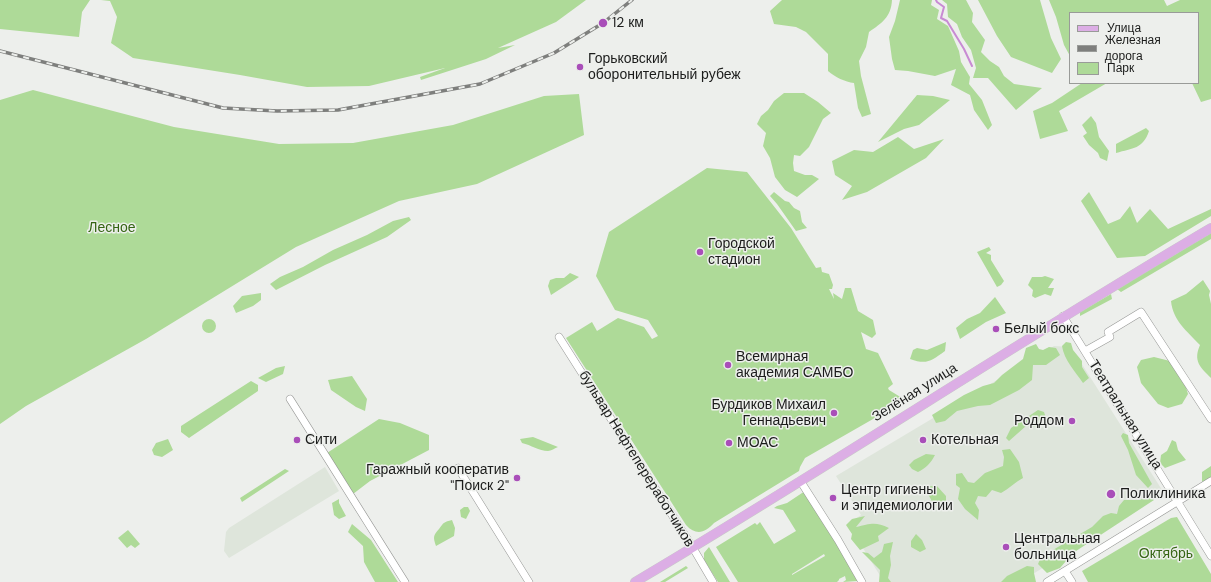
<!DOCTYPE html>
<html>
<head>
<meta charset="utf-8">
<style>
	body { margin:0 }
	#map { position:relative; width:1211px; height:582px; overflow:hidden; background:#edefec; font-family:"DM Sans",sans-serif }
	canvas { display:block }
	.legend { position:absolute; left:1069px; top:12px; width:130px; height:72px; box-sizing:border-box; background:#edefec; border:1px solid #999b98; margin:0; padding:5px 7px; list-style:none; font-size:12px; color:#1b1c1b }
	.legend li { display:flex; align-items:center; gap:8px; height:20px }
	.legend b { width:20px; border:1px solid #999b98 }
</style>
</head>
<body>
<div id="map">
<canvas width="1211" height="582"></canvas>
<ul class="legend">
<li><b style="height:5px;background:#dcaee5"></b>Улица</li>
<li><b style="height:5px;background:#7e7f7d"></b>Железная дорога</li>
<li><b style="height:11px;background:#aeda98"></b>Парк</li>
</ul>
</div>
<script>
const c = document.querySelector('canvas').getContext('2d');
c.lineJoin = 'round';
function fillPath(path, color) {
  c.fillStyle = color;
  c.fill(path, 'evenodd');
}
function stroke(path, color, width, dash) {
  c.strokeStyle = color;
  c.lineWidth = width;
  c.lineCap = dash ? 'butt' : 'round';
  c.setLineDash(dash || []);
  c.stroke(path);
}
function label(font, color, halo, rows, align = 'center') {
  c.font = font + ' "DM Sans",sans-serif';
  c.lineWidth = 3;
  c.setLineDash([]);
  c.textBaseline = 'middle';
  c.strokeStyle = halo;
  c.fillStyle = color;
  for (const [text, x, y, turn = 0] of rows) {
    c.save();
    c.translate(x, y);
    c.rotate((+turn || 0) * Math.PI / 180);
    c.textAlign = isNaN(turn) ? turn : align;
    if (halo) c.strokeText(text, 0, 0);
    c.fillText(text, 0, 0);
    c.restore();
  }
}
const built = new Path2D(`
	M1054,346L1071,347L1164,493L1020,582H884L848,524L861,515L836,476Z
	M325,467L339,491L229,558L224,551L226,532L229,528Z`);
const green = new Path2D(`
	M0,0H90L82,12L79,37L0,29Z
	M101,0H586L556,22L498,48L515,45L486,59L421,80L420,77L445,68L369,86L307,87L240,75L133,58L111,43L117,17L110,1Z
	M782,0H892C891,17 882,23 869,32L866,47L859,61L861,76L871,114L862,117L858,108L854,83C845,82 835,77 828,71V54L806,32L796,27L774,24L770,11Z
	M900,0H932L931,5L939,10L937,19L948,26L959,51L961,62L970,77L969,84L982,100L992,125L988,130L974,110L970,95L951,85L956,69L935,76L908,71L895,70L892,59L889,37L895,21Z
	M942,0H966L973,13L972,22L985,40L981,52L990,61L999,67L1004,76L1014,84L1042,88L1016,110L988,78H973L976,68L971,50L962,37L957,24L948,17L947,4Z
	M978,0H1040L1051,38L1061,59L1052,73L1011,57L997,36Z
	M1049,0H1164L1167,6L1180,0H1211V99L1201,102L1192,83H1198V13H1070V56L1064,45L1056,17Z
	M1082,83H1107L1059,111L1068,131L1040,139L1033,111L1052,103Z
	M33,90L174,127L279,144L353,143L453,125L544,96L579,94L584,135L477,184L399,201L296,247L146,339L26,406L0,424V100Z
	M784,93H804L818,102L831,113L823,119L809,147L800,156L794,155L793,163L794,171L805,175H812L819,179L797,197L785,190L775,177L770,158L763,146L766,133L757,124L761,116L768,110L774,101Z
	M917,95L933,96L950,100L919,125L904,129L878,142Z
	M1091,116L1096,123L1099,137L1109,151L1107,161L1100,158L1098,153L1089,145L1083,136L1087,133L1082,125Z
	M1146,128L1149,131C1143,149 1133,148 1116,153V144Z
	M898,137L914,149L944,139L926,158L867,192L842,200L852,186L835,175L832,161L854,150L873,152Z
	M707,168L747,172L791,228L816,268L821,267L822,272L829,274L833,285L832,289H829L834,299L833,293L842,299L845,288H851L858,311L873,320L876,334L872,338L861,332L866,349L878,353L893,384L888,388L889,390L902,398L895,402L894,407L805,458L800,467L799,471L714,523C705,533 696,536 686,525L566,338L592,322L597,331L618,318L644,327L652,339L658,336L648,320L615,310L596,276L609,232Z
	M774,192L785,201L789,202L794,208L800,211L802,222L807,228L796,231L777,204L770,196Z
	M1089,192L1108,224L1120,219L1130,206L1137,223L1150,209L1168,229L1211,209V216L1145,256L1117,258L1081,201Z
	M409,217L411,220L387,237L325,265L276,290L270,284L280,277L303,267L333,250L367,235L393,221Z
	M1211,233V239L1121,292L1117,289Z
	M989,247L991,250L986,253L991,255V260L1004,281L1001,285L997,287L977,252Z
	M570,273L579,277L551,295L548,286L550,280L556,278H564Z
	M1045,276L1054,279L1048,288H1054L1051,296L1045,294L1035,298L1032,296L1033,290L1028,285L1032,277H1042Z
	M1203,280L1210,291L1209,295L1211,304V378C1200,367 1193,361 1200,345C1187,331 1173,321 1171,301L1186,294Z
	M261,293V300L253,306L236,313L233,306L242,296Z
	M1111,294L1112,299L1080,316V312Z
	M995,297L1006,313L986,322L960,339L956,328L967,319L980,313Z
	M202 326a7 7 0 1 1 14 0a7 7 0 1 1-14 0Z
	M946,342L945,351C931,361 927,365 910,359L913,350L917,348L927,350Z
	M1066,342L1071,343L1073,350L1082,361V367L1089,378L1083,383C1075,371 1064,360 1062,346Z
	M1036,344L1039,349L1043,350L1049,347L1056,348L1060,355L1046,365H1033L1032,380L1019,390L990,405L978,406L957,411L945,421L936,423L932,415L964,395L983,386L994,383L1002,375L1023,359L1026,348Z
	M1154,357L1174,362L1183,369V377L1188,394L1182,404L1168,408L1158,404L1141,383L1137,367L1141,360Z
	M285,366L283,374L266,382L258,378L276,368Z
	M352,376L367,399L365,411L356,407L331,390L328,380Z
	M251,381L258,385V391L189,438L181,432V426Z
	M1038,410L1044,412L1048,424L1038,427L1026,426L1009,441L1006,438L1011,428Z
	M379,419L400,423L429,435V450L370,481L353,494L327,453Z
	M1123,433L1128,435L1129,443L1152,484L1148,488L1136,475L1128,450L1121,436Z
	M533,437L558,447C555,448 551,451 548,451C539,451 531,445 522,443L520,439Z
	M168,439L173,450L162,457L154,455L152,450L156,443Z
	M1172,440L1176,442L1178,450L1186,460L1165,468L1160,463L1161,455L1167,451Z
	M1010,449L1019,462L1023,478C1015,482 1009,489 1001,493L992,490L986,497L978,496L975,503L979,510L978,520L965,509L958,499L960,488L956,485V474L962,473L968,482L974,483L985,473L1003,466L1004,457L1002,450Z
	M926,454L935,455C931,463 926,468 918,472L912,469L909,465L914,460Z
	M1211,466V485L1207,487L1202,481V472Z
	M285,469L289,471L242,502L240,498Z
	M936,485L946,496V506L934,505L928,494V487Z
	M805,491L853,571L858,581L843,582L846,580L845,576L839,579V580L837,582H738L716,547L755,523L757,525L760,522L774,544L796,531L783,510L774,508L777,506L787,503ZM824,554L825,556L792,575V574Z
	M1149,495L1154,500L1073,553L1060,568L1047,573L1038,564L1041,557L1092,527L1103,516L1111,513L1117,514L1119,506L1124,500H1140Z
	M339,499V503L346,516L339,519L334,515L332,503Z
	M464,507H468L470,511L466,519L461,517L460,510Z
	M865,516L856,527C870,524 875,521 889,528L878,536L879,541L860,550L851,539L852,534L846,525L852,519Z
	M1177,517L1211,574V582H1088L1082,571L1171,518Z
	M452,520L455,528L454,536L436,546C433,537 433,536 439,529C444,522 444,522 452,520Z
	M352,524L371,540L398,582H375L364,562L363,546L348,532Z
	M128,530L140,544L135,548L131,545L127,548L118,538Z
	M916,534L922,540L926,549L920,552L911,547V541Z
	M893,542L890,556L891,565L888,578L891,582H879L880,570L862,552L868,553L874,558L882,552L884,544Z
	M709,547L730,582H718L704,560V553Z
	M686,566L688,568L665,582H660Z
	M1027,566L1034,567V573L1036,582H1001L1007,576Z`);
const stream = new Path2D(`
	M936,0L937,2L944,7L941,18L947,21L964,49L972,66`);
const minor = new Path2D(`
	M1063,316L1211,556
	M559,337L693,548L713,582
	M1085,351L1110,337L1108,332L1141,312L1211,419
	M290,399L405,582
	M458,468L529,582
	M801,482L838,540L862,582
	M1065,571L1072,582
	M1047,582L1211,481`);
const major = new Path2D(`
	M635,582C829,467 1017,342 1211,228`);
const rail = new Path2D(`
	M0,51L223,108L277,111L338,110L480,84L554,53L603,23L632,0`);
const markers = [
	[603,23,5,"#a94eb9"],
	[580,67,4,"#a94eb9"],
	[700,252,4,"#a94eb9"],
	[996,329,4,"#a94eb9"],
	[728,365,4,"#a94eb9"],
	[834,413,4,"#a94eb9"],
	[1072,421,4,"#a94eb9"],
	[297,440,4,"#a94eb9"],
	[923,440,4,"#a94eb9"],
	[729,443,4,"#a94eb9"],
	[517,478,4,"#a94eb9"],
	[1111,494,5,"#a94eb9"],
	[833,498,4,"#a94eb9"],
	[1006,547,4,"#a94eb9"]
];
const poiNames = [
	["12 км",612,23],
	["Горьковский",588,59],
	["оборонительный рубеж",588,75],
	["Городской",708,244],
	["стадион",708,260],
	["Белый бокс",1004,329],
	["Всемирная",736,357],
	["академия САМБО",736,373],
	["Бурдиков Михаил",826,405,"right"],
	["Геннадьевич",826,421,"right"],
	["Роддом",1064,421,"right"],
	["Сити",305,440],
	["Котельная",931,440],
	["МОАС",737,443],
	["Гаражный кооператив",509,470,"right"],
	["\"Поиск 2\"",509,486,"right"],
	["Центр гигиены",841,490],
	["и эпидемиологии",841,506],
	["Поликлиника",1120,494],
	["Центральная",1014,539],
	["больница",1014,555]
];
const parkNames = [
	["Лесное",112,228],
	["Октябрь",1166,554]
];
const streetNames = [
	["Зелёная улица",915,393,-32],
	["Театральная улица",1125,415,58],
	["бульвар Нефтепереработчиков",636,459,58]
];
fillPath(built, '#dee5db');
fillPath(green, '#aeda98');
stroke(stream, '#c88bd3', 2);
stroke(minor, '#969795', 8);
stroke(major, '#c8c9c8', 10);
stroke(minor, '#fff', 7);
stroke(major, '#dcaee5', 9);
stroke(rail, '#7e7f7d', 3.5);
stroke(rail, '#edefec', 2, [6]);
for (const [x, y, r, color] of markers) {
  const dot = new Path2D();
  dot.arc(x, y, r, 0, 2 * Math.PI);
  c.fillStyle = color;
  c.fill(dot);
  stroke(dot, '#edefec', 1.5);
}
label('14px', '#1b1c1b', '#edefec', poiNames, 'left');
label('14px', '#356513', '#edefec', parkNames);
label('14px', '#1b1c1b', '#edefec', streetNames);
</script>
</body>
</html>
